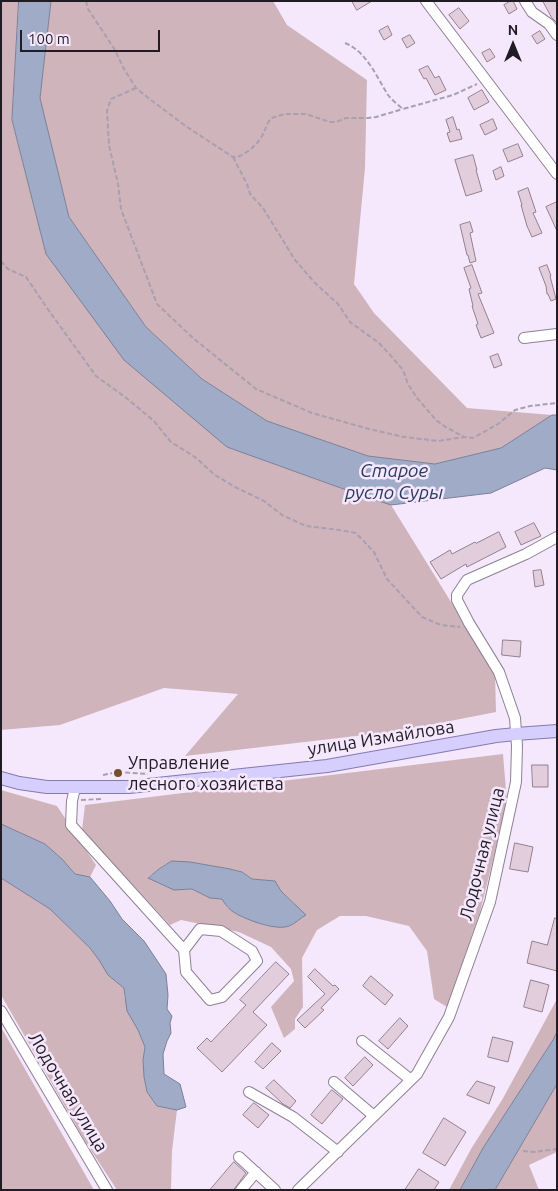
<!DOCTYPE html>
<html>
<head>
<meta charset="utf-8">
<style>
	body { margin:0 }
	#map { position:relative; width:558px; height:1191px; overflow:hidden; background:#f5e8fd; font-family:Ubuntu,sans-serif }
	canvas { display:block }
	.frame { position:absolute; inset:0; border:2px solid #211c24; pointer-events:none }
	.north { position:absolute; left:488px; top:20px; width:50px; height:50px; -webkit-text-stroke:4px #f5e8fd; paint-order:stroke; rotate:0deg; font-size:14px; font-weight:700; line-height:20px; text-align:center; color:#211c24 }
	.north::after { content:''; display:block; margin:auto; width:18px; height:22px; background:#211c24; clip-path:polygon(50% 0,100% 100%,50% 72%,0 100%) }
	.scale { position:absolute; left:20px; top:30px; width:140px; height:22px; box-sizing:border-box; border:2px solid #211c24; border-top:0; padding-left:6px; font-size:15px; line-height:18px; white-space:nowrap; color:#211c24; -webkit-text-stroke:4px #f5e8fd; paint-order:stroke }
</style>
</head>
<body>
<div id="map">
<canvas width="558" height="1191"></canvas>
<div class="frame"></div>
<div class="north">N</div>
<div class="scale">100 m</div>
</div>
<script>
const c = document.querySelector('canvas').getContext('2d');
c.lineJoin = 'round';
function fillPath(path, color) {
  c.fillStyle = color;
  c.fill(path, 'evenodd');
}
function stroke(path, color, width, dash) {
  c.strokeStyle = color;
  c.lineWidth = width;
  c.lineCap = dash ? 'butt' : 'round';
  c.setLineDash(dash || []);
  c.stroke(path);
}
function label(font, color, halo, rows, align = 'center') {
  c.font = font + ' Ubuntu,sans-serif';
  c.lineWidth = 5;
  c.setLineDash([]);
  c.textBaseline = 'middle';
  c.strokeStyle = halo;
  c.fillStyle = color;
  for (const [text, x, y, turn = 0] of rows) {
    c.save();
    c.translate(x, y);
    c.rotate((+turn || 0) * Math.PI / 180);
    c.textAlign = isNaN(turn) ? turn : align;
    if (halo) c.strokeText(text, 0, 0);
    c.fillText(text, 0, 0);
    c.restore();
  }
}
const green = new Path2D(`
	M1,1H19L12,121L46,254L227,447L363,496L391,505L495,673L496,712L399,731L185,756L238,694L164,688L60,725L1,730Z
	M51,1H273L287,25L367,80L365,168L354,284L374,313L467,408L552,415L501,448L436,464L368,456L267,421L202,379L146,327L69,217L40,98Z
	M503,754L507,803L480,912L447,1007L434,999L427,951L409,926L366,916H340L317,930L302,958L303,1007L295,1019V1029L284,1038L271,1007L294,981L291,969L271,947L239,932L181,920L170,925L82,830L85,805ZM182,862H190L230,869L242,872L252,879L275,881L281,891L295,904L299,919L290,926H268L235,913L227,907L222,899L210,898L192,889L184,890L164,885L148,877L166,864Z
	M1,790L57,806L96,865L90,877L75,874L62,859L45,844L1,824Z
	M1,878L50,909L90,948L124,988L125,999L145,1047L143,1060L144,1077L147,1092L157,1106L177,1110L172,1151L171,1190H117L85,1141L1,995Z
	M557,999V1032L553,1040L483,1148L460,1190H449L471,1149L502,1100Z
	M1,1027L94,1190H1Z
	M557,1084V1152L529,1165L539,1190H495Z`);
const water = new Path2D(`
	M19,1H51L40,98L69,217L146,327L202,379L267,421L368,456L435,464L501,448L552,415H557V470L545,468L491,493L391,505L363,496L227,447L124,360L46,254L12,120Z
	M1,824L45,844L62,859L75,874L90,877L110,901L122,919L144,941L166,974L168,995L167,1009L172,1016L170,1023L171,1033L167,1041L163,1054L164,1074L180,1084L186,1107L177,1110L157,1106L147,1092L144,1077L143,1060L145,1047L138,1030L127,1011L124,988L108,975L99,960L90,948L50,909L1,878Z
	M172,861L190,862L230,869L242,872L252,879L275,881L281,891L306,915C300,918 295,924 289,926C276,931 247,920 235,913C229,910 225,904 222,899L210,898L192,889L174,890L148,878L159,869Z
	M557,1032V1084L495,1190H460L483,1148L553,1040Z`);
const building = new Path2D(`
	M352,1H372L357,10Z
	M511,1H513L517,9L509,14L504,5Z
	M543,1H557V23L552,18Z
	M459,8L469,21L460,29L449,15Z
	M388,26L392,35L384,40L379,31Z
	M540,31L545,39L537,44L532,36Z
	M410,35L415,43L407,48L402,39Z
	M490,49L495,57L487,62L482,53Z
	M428,66L435,78L439,76L446,90L435,95L426,78L424,79L419,70Z
	M482,90L489,102L474,110L468,98Z
	M453,117L457,130L459,129L462,139L450,142L447,133L450,132L446,120Z
	M493,119L497,129L485,135L480,125Z
	M518,144L523,156L508,162L503,150Z
	M473,155L477,170H476L482,191L466,196L455,160Z
	M501,167L504,176L496,180L493,171Z
	M528,188L536,212L533,213L542,233L532,237L527,226L521,205H522L518,192Z
	M557,202V231L546,207Z
	M470,222L473,232L470,233L476,261L470,263L468,255H467L460,225Z
	M472,265L482,293L478,294L494,333L481,338L476,325L478,324L472,306H473L469,289L471,288L464,268Z
	M547,265L551,276H550L556,299L551,301L548,294H547L546,286L539,268Z
	M498,354L502,365L494,368L490,357Z
	M534,523L541,536L521,545L515,532Z
	M499,532L506,547L467,567L466,564L441,579L430,562L450,550L452,554L475,542L476,543Z
	M541,570L544,585L535,587L533,571Z
	M503,640L521,641L520,657L502,655Z
	M532,765H548V787H533Z
	M515,843L533,847L528,872L510,869Z
	M555,918L557,919V971L527,963L532,941L547,945Z
	M276,962L289,974L253,1012L267,1025L222,1072L197,1048L207,1038L211,1042L246,1005L240,1000Z
	M315,969L333,986L335,985L339,989L321,1008L324,1010L305,1028L297,1020L325,994L308,977Z
	M371,976L393,995L385,1005L363,986Z
	M531,980L549,985L542,1012L524,1007Z
	M400,1018L408,1026L388,1049L379,1041Z
	M493,1037L513,1042L508,1062L488,1057Z
	M272,1043L281,1051L263,1069L255,1062Z
	M365,1057L373,1065L353,1086L345,1078Z
	M274,1080L296,1101L290,1108L283,1104L266,1088Z
	M477,1081L495,1087L489,1104L467,1095Z
	M332,1090L343,1099L322,1124L311,1115Z
	M254,1103L269,1115L258,1128L243,1115Z
	M444,1118L466,1132L445,1166L423,1153Z
	M234,1162L246,1173L235,1188L233,1190H210Z
	M419,1169L439,1182L434,1190H405Z`);
const path = new Path2D(`
	M86,1L88,9L115,50L124,69L136,88L151,100L187,127L233,157C243,158 258,144 262,136C265,131 266,126 269,121L272,118L284,114H306L330,122H336L346,118H368L376,117L403,109
	M345,43C367,52 376,76 388,95C392,100 398,105 403,109L453,95L477,84
	M136,88L111,99L107,111L109,145L118,184L121,209L157,304L193,338L256,389L312,413L369,429L404,437L438,441L464,437
	M233,157L247,184L250,194L263,208L295,260L315,283L338,304L350,322L379,343L392,357L403,370L408,384L417,398L436,420L444,426L464,437L473,438L498,424L515,410L530,406L557,403
	M1,261L8,269L26,277L47,308L96,376L125,397L154,421L171,442L195,457L215,475L235,487L264,501L282,515L306,526L339,530L356,533L374,552L387,579L422,617L441,625L460,627
	M103,775L118,772L148,774
	M81,800L101,799
	M523,1151L534,1152L557,1149`);
const minor = new Path2D(`
	M426,1L557,174
	M525,1L532,12L549,24L557,35
	M524,338L557,334
	M75,788L72,801L71,825L184,950L186,972L210,1000L222,997L257,961L252,951L221,931L200,929L184,950
	M1,1011L107,1190
	M362,1041L411,1080
	M334,1082L374,1116
	M249,1092L293,1117L338,1152
	M239,1157L275,1190
	M241,1190L256,1172
	M298,1190L417,1074L449,1017L490,902L516,782L517,746L515,718L499,672L469,623L457,600V595L467,580L526,554L557,537`);
const major = new Path2D(`
	M1,778L19,783L47,787H129L327,766L496,736L516,734L557,731`);
const markers = [
	[118,773,5,"#735029"]
];
const streetNames = [
	["улица Измайлова",381,738,-9],
	["Лодочная улица",482,854,-76],
	["Лодочная улица",68,1092,59]
];
const poiNames = [
	["Управление",128,763],
	["лесного хозяйства",128,784]
];
const waterNames = [
	["Старое",394,471],
	["русло Суры",394,493]
];
fillPath(green, '#d0b4bc');
fillPath(water, '#a0abc7');
stroke(water, '#7a8096', 1);
fillPath(building, '#e2cddc');
stroke(building, '#93808e', 1);
stroke(minor, '#8d8193', 12);
stroke(major, '#847aaf', 14);
stroke(path, '#a99faf', 2, [5, 2.5]);
stroke(minor, '#fff', 10);
stroke(major, '#d6cefc', 12);
for (const [x, y, r, color] of markers) {
  const dot = new Path2D();
  dot.arc(x, y, r, 0, 2 * Math.PI);
  c.fillStyle = color;
  c.fill(dot);
  stroke(dot, '#f5e8fd', 2);
}
label('18px', '#211c24', '#f5e8fd', streetNames);
label('18px', '#211c24', '#f5e8fd', poiNames, 'left');
label('italic 19px', '#2c3a62', '#f5e8fd', waterNames);
</script>
</body>
</html>
